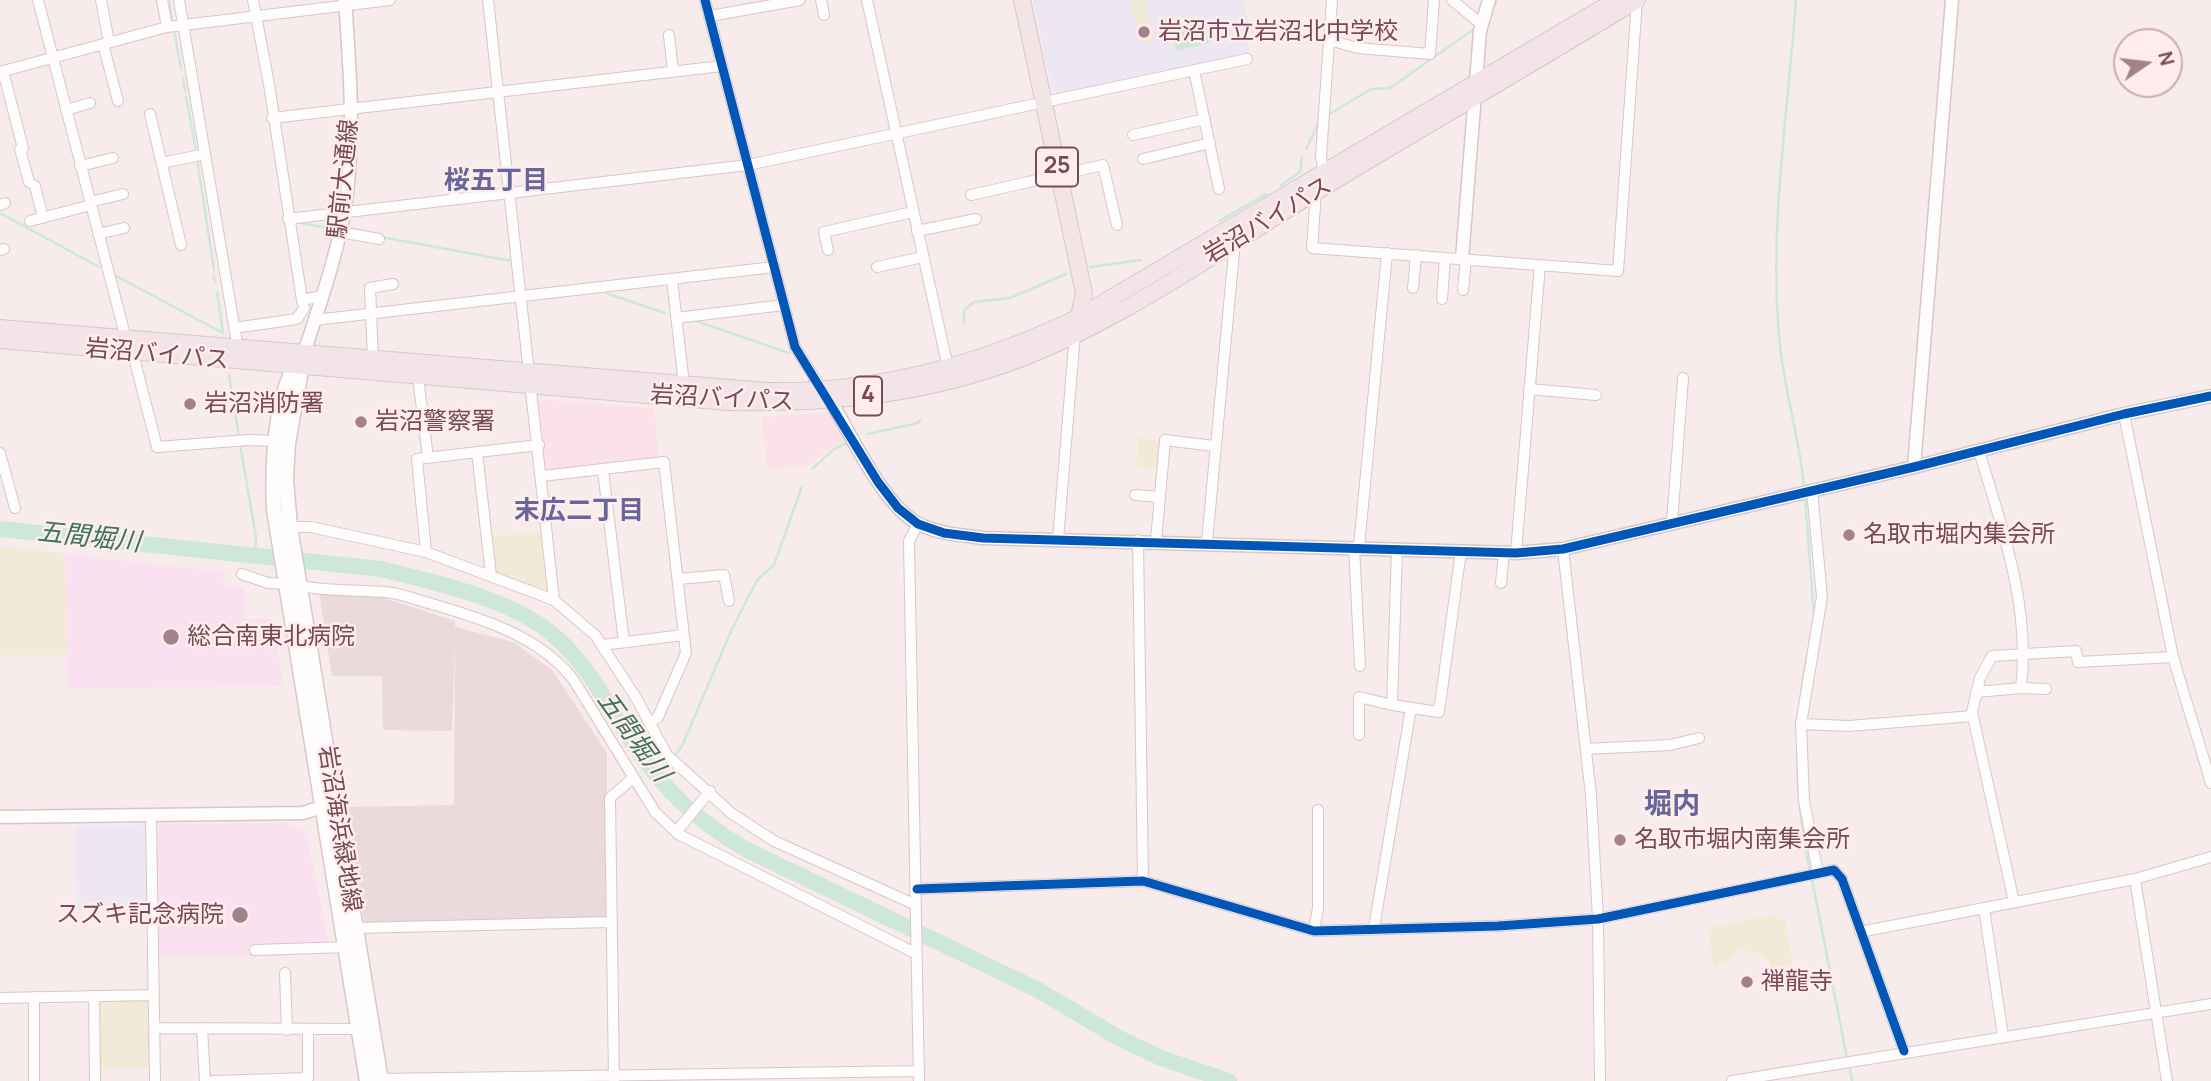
<!DOCTYPE html>
<html>
<head>
<meta charset="utf-8">
<style>
	body { margin:0 }
	#map { position:relative; width:2211px; height:1081px; overflow:hidden; background:#f8ebec; font-family:Manrope,sans-serif }
	canvas { display:block }
	.north { position:absolute; left:2113px; top:28px; width:70px; height:70px; box-sizing:border-box; background:#ffedee; border:2px solid #c9acb2; border-radius:50%; rotate:76deg; font-size:19px; font-weight:700; line-height:28px; text-align:center; color:#774a57 }
	.north::after { content:''; display:block; margin:auto; width:24px; height:32px; background:#a4828b; clip-path:polygon(50% 0,100% 100%,50% 72%,0 100%) }
</style>
</head>
<body>
<div id="map">
<canvas width="2211" height="1081"></canvas>
<div class="north">N</div>
</div>
<script>
const c = document.querySelector('canvas').getContext('2d');
c.lineJoin = 'round';
function fillPath(path, color) {
  c.fillStyle = color;
  c.fill(path, 'evenodd');
}
function stroke(path, color, width, dash) {
  c.strokeStyle = color;
  c.lineWidth = width;
  c.lineCap = dash ? 'butt' : 'round';
  c.setLineDash(dash || []);
  c.stroke(path);
}
function label(font, color, halo, rows, align = 'center') {
  c.font = font + ' Manrope,"Noto Sans JP",sans-serif';
  c.lineWidth = 5;
  c.setLineDash([]);
  c.textBaseline = 'middle';
  c.strokeStyle = halo;
  c.fillStyle = color;
  for (const [text, x, y, turn = 0] of rows) {
    c.save();
    c.translate(x, y);
    c.rotate((+turn || 0) * Math.PI / 180);
    c.textAlign = isNaN(turn) ? turn : align;
    if (halo) c.strokeText(text, 0, 0);
    c.fillText(text, 0, 0);
    c.restore();
  }
}
const commercial = new Path2D(`
	M536,399L654,408L659,461L546,471Z
	M831,412L846,441L828,449L810,465L768,469L761,417Z`);
const industrial = new Path2D(`
	M319,593L378,596L455,621V627L513,642L552,670L607,753V918L365,925L347,807L454,805L455,637L452,731L383,730L382,676H332Z`);
const education = new Path2D(`
	M1033,0H1243L1247,12L1249,53L1060,94L1052,89Z
	M145,825L147,907L77,908L75,826Z`);
const medical = new Path2D(`
	M65,554L223,572L224,585L244,589L245,619H272L284,686L68,689Z
	M286,823L306,831L329,944L254,947V956H158L156,828L160,824Z`);
const green = new Path2D(`
	M1130,0H1144L1154,41L1141,44Z
	M1138,438L1162,441L1160,469L1136,467Z
	M545,533L552,596L496,572L490,536Z
	M0,547L65,553L67,655H0Z
	M1771,915L1786,922L1793,969L1771,970L1769,960L1758,953L1738,950L1730,960L1714,968L1708,928Z
	M98,999H150L151,1068L98,1069Z`);
const water = new Path2D(`
	M1205,22L1209,43L1176,51L1171,29Z`);
const stream = new Path2D(`
	M169,0L172,21
	M1796,0C1788,114 1768,232 1780,346C1785,393 1800,440 1804,487
	M1492,10L1497,0
	M174,30L181,69
	M183,78L185,91
	M186,97L196,150
	M1328,115L1371,89L1390,88L1474,29
	M1306,149L1318,124
	M197,159L214,270
	M1281,185L1300,172L1302,157
	M0,213L99,267
	M1219,221L1266,194
	M300,223L329,228
	M381,237L512,261
	M1090,267L1141,260
	M116,276L223,333
	M214,277L215,282
	M217,292L223,333
	M606,293L665,313
	M693,320L789,353
	M964,323V310L974,302L1010,298L1066,274
	M229,375L239,437
	M868,434L918,423L920,420
	M240,444L256,537L255,556
	M812,469L834,449L847,443
	M1805,497L1814,616
	M673,758L682,746L731,631L757,580L774,565L802,486
	M654,771L664,764
	M1810,873C1793,787 1792,722 1811,637
	M1812,879L1847,1058
	M1849,1064L1852,1081`);
const river = new Path2D(`
	M0,529L381,569C434,582 508,598 551,633C588,663 607,705 633,744C666,792 695,819 745,849L1038,990L1119,1038L1161,1058L1229,1081`);
const minor = new Path2D(`
	M38,0L126,339L133,354L157,447L248,440L276,441
	M101,0L109,42
	M162,0L167,27
	M179,0L238,349
	M253,0L269,84L302,300L323,296
	M488,0L554,600
	M705,0L795,347L824,393
	M821,0L824,15
	M867,0L948,368
	M1452,0L1481,24
	M710,16L800,0
	M669,35L673,72
	M1329,40L1358,48L1430,54L1434,0
	M103,44L118,101
	M1194,70L1219,189
	M3,71L23,148L20,149L29,182
	M0,72L167,27L390,0
	M66,110L90,103
	M150,114L181,245
	M272,118L722,66
	M1133,135L1205,119
	M1143,159L1210,143
	M162,163L205,154
	M80,166L113,158
	M451,171L455,199
	M1324,174L1321,156L1332,0
	M35,186L43,218
	M1316,192L1312,248L1618,271L1637,0
	M971,195L1103,165L1117,225
	M90,202L123,194
	M0,205L5,203
	M288,219L748,165L1247,59
	M30,221L91,205
	M917,231L976,219
	M340,232L379,239
	M98,234L124,228
	M0,250L4,249
	M828,250L824,232L913,212
	M877,267L923,257
	M672,279L684,385
	M1413,288L1416,255
	M1463,290L1466,259
	M1442,299L1445,258
	M676,318L784,305
	M315,320L774,267
	M234,328L297,319L304,308L302,300
	M373,359L370,288L393,284
	M418,377L428,458
	M1529,389L1596,395
	M2124,414L2173,657L2211,783
	M1979,451C2002,527 2031,608 2021,688L2046,689
	M477,452L491,575
	M0,453L15,508
	M603,471L624,642
	M542,476L664,462L686,653L658,717L650,723
	M1812,490L1822,597L1801,724L1804,801L1818,873
	M1135,495L1160,497
	M1672,523L1683,378
	M918,524L909,541L919,1081
	M287,527H311L426,552L554,600L595,635L635,696L667,755L731,813L774,841L916,905
	M1058,539L1075,334
	M1138,540L1143,881
	M1156,541L1165,440L1214,446
	M1207,542L1235,241
	M1354,547L1360,666
	M1359,547L1387,253
	M1397,549L1392,705L1439,712L1461,551
	M1563,549L1591,795L1598,919L1600,1081
	M426,552L417,459L539,445
	M1516,553L1540,265
	M242,574L268,583L285,584
	M678,579L724,575L729,601
	M1501,583L1504,552
	M300,585C313,591 366,590 385,592C401,593 417,600 432,604C483,619 539,636 573,679L655,812L678,834L915,953
	M602,645L683,635
	M1976,692L2021,688
	M1801,724L1849,726L1973,716
	M1359,735V697L1392,705
	M1586,749L1670,745L1699,738
	M151,815L155,1081
	M676,832L710,791
	M2135,879L2167,1081
	M917,889L1143,881L1314,931L1498,926L1598,919L1834,870L1842,879L1904,1051
	M2014,902L1972,712L1980,678L1992,656L2076,651L2078,662L2173,657
	M1984,908L2003,1037
	M354,928L611,922
	M1374,928L1411,708
	M1314,931L1318,908V810
	M1860,932L2135,879L2211,857
	M255,950L347,947
	M285,973L287,1030
	M94,996L95,1081
	M0,998L154,995
	M155,1028L360,1029
	M202,1028L205,1081
	M380,1079L919,1071
	M614,1080L610,798L633,778
	M34,1081V997
	M213,1081L308,1078V1031
	M1732,1081L2211,1004`);
const tertiary = new Path2D(`
	M1462,259L1480,31L1489,0
	M304,353C319,307 335,261 344,214C356,143 350,71 345,0
	M831,402C852,436 884,507 919,524C939,534 961,535 983,538L1516,553L1563,549L1914,467L2124,414L2211,396
	M1914,467L1952,0
	M0,817L303,813L331,804`);
const secondary = new Path2D(`
	M304,354L288,443L286,479L290,527L381,1081
	M301,357C274,391 272,467 274,510L367,1081`);
const primary = new Path2D(`
	M1022,0L1084,293L1077,326`);
const trunk = new Path2D(`
	M0,328L767,391C875,393 982,364 1079,317L1616,0
	M0,340L728,402C825,404 916,396 1009,363C1119,323 1219,250 1319,190C1425,126 1532,64 1637,0`);
const cycleway = new Path2D(`
	M705,0L795,347L878,482L898,508L918,524L944,533L983,538L1516,553L1563,549L1914,467L2124,414L2211,396
	M917,889L1143,881L1314,931L1498,926L1598,919L1834,870L1842,879L1904,1051`);
const markers = [
	[1144,32,7,"#a4828b"],
	[190,404,7,"#a4828b"],
	[361,422,7,"#a4828b"],
	[1849,535,7,"#a4828b"],
	[171,637,9,"#a4828b"],
	[1620,840,7,"#a4828b"],
	[240,915,9,"#a4828b"],
	[1747,982,7,"#a4828b"]
];
const shields = [
	[1057,167,42],
	[868,396,28]
];
const shieldNames = [
	["25",1057,167],
	["4",868,396]
];
const poiNames = [
	["岩沼市立岩沼北中学校",1158,32],
	["岩沼消防署",204,404],
	["岩沼警察署",375,422],
	["名取市堀内集会所",1863,535],
	["総合南東北病院",187,637],
	["名取市堀内南集会所",1634,840],
	["スズキ記念病院",224,915,"right"],
	["禅龍寺",1761,982]
];
const streetNames = [
	["駅前大通線",344,179,-84],
	["岩沼バイパス",1268,221,-31],
	["岩沼バイパス",157,355,5],
	["岩沼バイパス",722,399,3],
	["岩沼海浜緑地線",339,829,81]
];
const neighbourhoodNames = [
	["桜五丁目",496,182],
	["末広二丁目",579,512]
];
const waterNames = [
	["五間堀川",89,538,6],
	["五間堀川",633,737,54]
];
const quarterNames = [
	["堀内",1672,805]
];
fillPath(commercial, '#fbe2e9');
fillPath(industrial, '#eadadc');
fillPath(education, '#ece7f3');
fillPath(medical, '#fae1f0');
fillPath(green, '#f1ead6');
fillPath(water, '#cde8d8');
stroke(stream, '#cde8d8', 2.5);
stroke(river, '#cde8d8', 16);
stroke(minor, '#d8c6c9', 12);
stroke(tertiary, '#d8c6c9', 15);
stroke(secondary, '#d9c7ca', 17);
stroke(primary, '#d7c6c9', 18);
stroke(trunk, '#d7c6c9', 18);
stroke(minor, '#fefcfc', 10);
stroke(tertiary, '#fefcfc', 12);
stroke(secondary, '#fefcfc', 14);
stroke(primary, '#f3e5e6', 16);
stroke(trunk, '#f2e4e8', 16);
stroke(cycleway, '#0057b8', 9);
for (const [x, y, r, color] of markers) {
  const dot = new Path2D();
  dot.arc(x, y, r, 0, 2 * Math.PI);
  c.fillStyle = color;
  c.fill(dot);
  stroke(dot, '#ffedee', 2.5);
}
for (const [x, y, w] of shields) {
  const box = new Path2D();
  box.roundRect(x - w / 2, y - 19.5, w, 39, 5);
  c.fillStyle = '#ffedee';
  c.fill(box);
  stroke(box, '#774a57', 2);
}
label('bold 23px', '#774a57', null, shieldNames);
label('24px', '#774a57', '#ffedee', poiNames, 'left');
label('24px', '#774a57', '#ffedee', streetNames);
label('bold 26px', '#66669a', '#ffedee', neighbourhoodNames);
label('italic 26px', '#3a7558', '#ffedee', waterNames);
label('bold 28px', '#66669a', '#ffedee', quarterNames);
</script>
</body>
</html>
